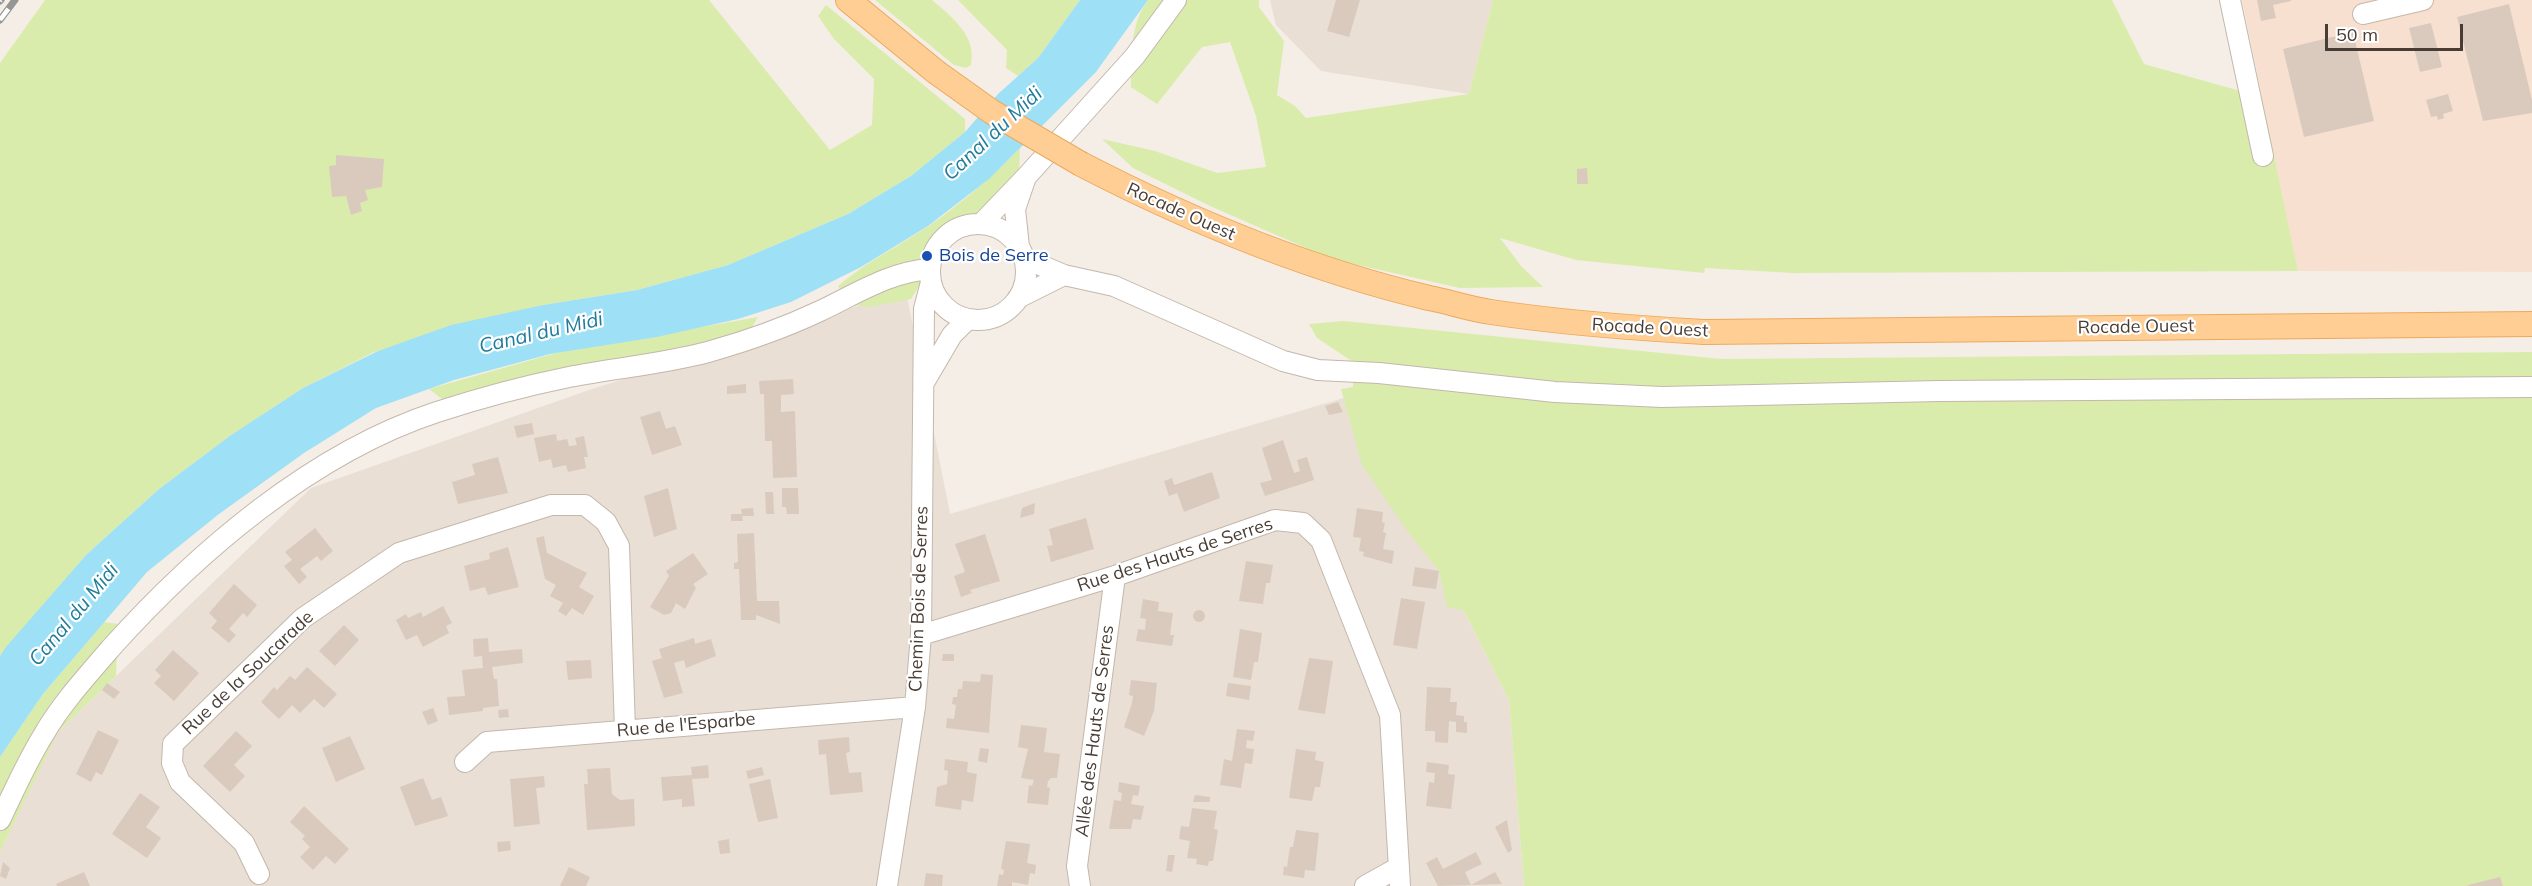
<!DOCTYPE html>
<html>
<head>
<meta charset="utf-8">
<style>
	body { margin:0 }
	#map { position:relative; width:2532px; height:886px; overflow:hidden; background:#f5eee6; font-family:Mulish,sans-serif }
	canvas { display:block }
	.scale { position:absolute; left:2325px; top:24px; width:138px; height:27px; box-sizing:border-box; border:3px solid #483d35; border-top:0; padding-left:8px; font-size:18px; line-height:21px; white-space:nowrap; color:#483d35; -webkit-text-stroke:4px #fff; paint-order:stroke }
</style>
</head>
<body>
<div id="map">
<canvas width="2532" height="886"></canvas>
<div class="scale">50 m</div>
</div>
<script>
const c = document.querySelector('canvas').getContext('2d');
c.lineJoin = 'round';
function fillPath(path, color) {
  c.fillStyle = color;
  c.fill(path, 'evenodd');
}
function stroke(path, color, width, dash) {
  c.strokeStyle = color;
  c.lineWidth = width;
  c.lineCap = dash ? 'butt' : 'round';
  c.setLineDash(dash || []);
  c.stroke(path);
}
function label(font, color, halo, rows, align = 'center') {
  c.font = font + ' Mulish,sans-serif';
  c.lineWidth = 4.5;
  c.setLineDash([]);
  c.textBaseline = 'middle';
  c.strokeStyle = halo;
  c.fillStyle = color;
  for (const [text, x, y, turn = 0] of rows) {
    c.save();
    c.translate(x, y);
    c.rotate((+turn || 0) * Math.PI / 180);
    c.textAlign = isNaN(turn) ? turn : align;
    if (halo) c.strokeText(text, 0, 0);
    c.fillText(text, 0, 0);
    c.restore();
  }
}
const residential = new Path2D(`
	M1270,0H1493L1469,94L1321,71L1276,25Z
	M906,291L950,514L1354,395L1509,700L1524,886H0V852L56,734L311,488L592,389Z`);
const commercial = new Path2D(`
	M2242,0H2532V272L2298,271Z`);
const green = new Path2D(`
	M45,0H709L830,150L872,125L874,79L834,39L818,16L826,5L965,119V132L911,176L848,214L728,265L637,290L543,305L374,352L303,388L231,435L159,489L86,555L0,656V63Z
	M875,0H932C952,17 977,36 971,65L966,68L954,65Z
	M958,0H1080L1038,58L1018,76L1006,68L1007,50Z
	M1148,0H1259V7L1284,41L1277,95L1295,106L1306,118L1469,94L1493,0H2112L2144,64L2262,97L2298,271L1793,273L1705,268L1704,273L1576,260L1500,238L1521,266L1543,287L1460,288L1331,259L1210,206L1133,168L1102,139L1155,151L1217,173L1266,167L1256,116L1230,42L1202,47L1157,104L1131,87C1132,57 1129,26 1148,0Z
	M1020,148L1019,176L981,214L959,223L911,299L870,307L847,304L838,286C866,262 897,247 927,227C961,204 992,177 1020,148Z
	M758,317L744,341L466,396L442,399L429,389L556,353Z
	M1344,321L1721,359L2532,352V886H1524L1509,700L1464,611L1447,607L1439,571L1406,529L1362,465L1341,389L1353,387V362L1317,338L1309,324Z
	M104,622L118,624L116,676L58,732L0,852V757L43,694Z`);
const water = new Path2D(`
	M1080,0H1148L1096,72L989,179L928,226L861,267L791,302L738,319L657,337L550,354L454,380L376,408L304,453L219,514L147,572L43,694L0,757V656L6,647L86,555L159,489L231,435L303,388L378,351L451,325L543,305L637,290L728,265L848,214L911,176L965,132L998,94L1038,58Z`);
const building = new Path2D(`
	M1336,0H1360L1349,37L1327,31Z
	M2257,0H2291V1L2273,5L2276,18L2261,21Z
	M2509,4L2532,100V113L2483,121L2457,17Z
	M2431,23L2442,67L2420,72L2409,28Z
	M2353,32L2374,121L2304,137L2283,49Z
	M2448,94L2453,111L2443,114L2444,118L2438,120L2437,116L2431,117L2426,100Z
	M336,155L384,159L382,187L365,190L368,200L360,203L362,211L351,215L346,196L332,197L329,166L336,165Z
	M1587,168L1588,184H1577V169Z
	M793,379L794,394L781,395V412L795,411L797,477L773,478L772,441H765L764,394H760L759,381Z
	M746,384V393L727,394V386Z
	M1338,402L1343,412L1329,415L1325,406Z
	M660,411L666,429L675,426L682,445L652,455L640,417Z
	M532,423L534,434L517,438L514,426Z
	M556,434L557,441L567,439L569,446L577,445L575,438L584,436L588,457H584L586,468L568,472L566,465L553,468L551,459L539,462L534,438Z
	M1283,440L1294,473L1300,471L1297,460L1307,457L1314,480L1265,496L1260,483L1272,480L1262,448Z
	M498,457L508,493L458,504L452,482L475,475L472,464Z
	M1212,472L1220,498L1184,512L1177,493L1169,496L1164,481L1172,478L1174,485Z
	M668,488L677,529L654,537L644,496Z
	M782,488H798L799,514H787L786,507H782Z
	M765,492H773L774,514H766Z
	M1035,503L1034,514L1020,518L1022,508Z
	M753,508L754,516H742L743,521H731V514H742L741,509Z
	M1357,508L1383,512L1382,522L1385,523L1383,532L1386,533L1383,549L1394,551L1392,564L1363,556L1364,552L1359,551L1361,538L1353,537Z
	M1086,518L1094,549L1051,562L1047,546L1053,545L1049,529Z
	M315,528L333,551L321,561L317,556L300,569L307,577L299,584L284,566L292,560L285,552Z
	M754,533L757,601H779L780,624L756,615V620H741L739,569H734V563L738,562L737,534Z
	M985,534L1000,581L970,590L972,593L961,597L954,576L965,572L955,544Z
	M544,536L547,553L587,573L579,587L594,596L583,615L572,608L566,616L558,611L563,603L550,596L556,585L545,579L536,538Z
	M508,547L519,587L488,595L485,587L470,591L464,566L490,559L489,553Z
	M693,553L708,574L693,584L696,588L685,609L676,603L671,613L664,615L650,607L669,576L666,571Z
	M1246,561L1273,565L1270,583H1266L1263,604L1239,601Z
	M1415,567L1439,571L1436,589L1412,586Z
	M234,584L257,605L247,617L243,613L229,629L236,635L229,643L211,628L217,621L209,613Z
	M1401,598L1425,602L1417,649L1393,645Z
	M1143,599L1159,602L1158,611L1173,613L1170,635H1174L1172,646L1136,641L1138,629L1145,630L1146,619L1140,618Z
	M443,606L452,623L446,626L449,633L423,647L417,635L406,640L396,620L406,614L408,618L421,612L423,617Z
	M1193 616a6 6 0 1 1 12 0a6 6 0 1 1-12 0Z
	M344,625L359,640L335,666L319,651Z
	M1240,629L1262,633L1258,662H1254L1251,680L1233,677Z
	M488,638L489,652L522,649L523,663L492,667L494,679H497L499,706L483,708V711L449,715L447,697L465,696L462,670L483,668L482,656L474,657L473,639Z
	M694,638L695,644L711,639L716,656L686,668L684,660L674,663L683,693L664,698L652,661L662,658L659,649Z
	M173,650L199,673L174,701L154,683L161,676L155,670Z
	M943,654H954V661H942Z
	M1309,658L1333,661L1325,714L1298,710Z
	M591,660L592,678L568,680L566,661Z
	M307,667L337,694L324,708L314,699L300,713L292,705L279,719L261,702L274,687L277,690L290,676L295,680Z
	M981,674L993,675L989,733L946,728L947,718L954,719L956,705L952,704L953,697H957L958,689H962L963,681L980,682Z
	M1131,680L1157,683L1154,711L1144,736L1124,727L1132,703L1133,696L1129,695Z
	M107,683L120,692L114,699L102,690Z
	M1228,683L1251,686L1249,700L1226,696Z
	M1427,687L1451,688L1450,702H1457L1456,715L1464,716V722H1467V733L1456,732V722L1449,721L1448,743L1435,742V731H1425Z
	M433,708L438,721L428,725L422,712Z
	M508,709L509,717L499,718L498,710Z
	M1021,725L1047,728L1044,752L1060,754L1057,778H1051L1048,781L1047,787L1050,788L1048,805L1027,803L1029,785L1032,786L1034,780L1021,778L1028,749L1018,747Z
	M1237,729L1255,731L1253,741L1247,740L1246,748L1254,749L1252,764L1245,763L1241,788L1220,785L1224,759L1232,761Z
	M98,730L119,740L102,775L96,772L91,782L76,774Z
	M236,731L252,746L234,765L245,776L230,792L203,766Z
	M350,736L365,769L336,782L322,748Z
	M849,737L850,752L846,753L849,773L861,772L863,792L830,795L826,754L819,755L818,740Z
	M980,748L989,749L987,763L978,761Z
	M1296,749L1316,752L1315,760L1324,762L1320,787H1315L1312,801L1289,798Z
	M945,759L968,762L967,772L977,774L973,802L962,800L961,810L935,806L937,787L947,784L948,771L944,770Z
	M1427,762L1449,765L1448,774L1455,775L1451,809L1426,806L1429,782L1434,783L1435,773L1426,772Z
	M708,765L709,778L692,779L695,806L682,807V799L663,801L661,777L692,775L691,767Z
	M762,767L764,775L748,779L746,771Z
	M610,768L612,794L620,800L634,799L635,826L587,830L584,784H588L587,769Z
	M544,776L545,787L536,788L540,824L514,827L510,779Z
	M423,778L432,800L441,797L448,816L415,826L400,787Z
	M770,779L778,818L758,822L749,784Z
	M1119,782L1140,786L1138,796L1133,795L1131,804L1144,806L1141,820L1133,819L1131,829H1109L1114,800L1121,801L1122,793L1118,792Z
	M140,793L160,807L146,827L161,838L147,858L112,834Z
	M1195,795L1210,797V802H1193Z
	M304,806L349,849L335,864L326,856L313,870L300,857L310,847L302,839L305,836L290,822Z
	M1192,808L1217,811L1214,829L1218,830L1213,861H1209L1208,866L1196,864L1197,859L1187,858L1190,841L1179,839L1181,826L1189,827Z
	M1507,820L1512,850L1508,853L1495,827Z
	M1296,830L1319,833L1315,871L1305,870L1304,878L1283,875L1284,866L1287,867L1290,847H1293Z
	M729,839L730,853L720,854L718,841Z
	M510,841L511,850L498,852L497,842Z
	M1006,841L1030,844L1027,863L1036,865L1035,874L1030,873L1028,885L1012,882V886H997L999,874L1003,875L1004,870L1001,869Z
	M1476,852L1482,864L1465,872L1471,885L1495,872L1502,884L1438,886L1426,863L1437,857L1443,869Z
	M1168,855H1175L1172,872L1166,871Z
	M3,862L10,868L6,879L0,876Z
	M569,867L590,877L586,886H560Z
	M84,872L90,886H57L56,884Z
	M926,873L943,875L942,886H924Z
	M2500,877L2503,886H2468V885Z`);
const minor = new Path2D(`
	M2230,0L2263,156
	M2363,14L2423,0
	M1026,177L1135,56L1176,0
	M981,224L1026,177L1015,209L1019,247
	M930 272a48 48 0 1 1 96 0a48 48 0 1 1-96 0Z
	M1024,258L1064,275L1114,286L1283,361L1318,370L1379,373L1555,392L1662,397L1940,391L2532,387
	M1018,298L1064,275
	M925,381L952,335L968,319
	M921,635L1115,576L1275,520L1303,523L1321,540L1390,715L1400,886
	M465,762L487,742L915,707
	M0,820C14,791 27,761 44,734C62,703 87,676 110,649C197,552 312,453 437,412C480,398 525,386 569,377C615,368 663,364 708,352C747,341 784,328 820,311C856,294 889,272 930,269
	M259,874L244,843L180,782L172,763L173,744L303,618L399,553L551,505H585L606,522L619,546L625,730
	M887,886L915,707L921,635L924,309L931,282
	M1080,886L1077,866L1115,576
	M1365,886L1399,867`);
const major = new Path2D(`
	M848,0L936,72
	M1081,164C1193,222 1307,269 1429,298C1450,302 1470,309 1491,312C1562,323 1633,328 1704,332L2532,324`);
const rail = new Path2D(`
	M0,1L1,0
	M0,20L15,0`);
const majorBridge = new Path2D(`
	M936,72L992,112L1081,164`);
const markers = [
	[927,256,6,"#1a4fb4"]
];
const streetNames = [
	["Rocade Ouest",1181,212,24],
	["Rocade Ouest",2136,327,-1],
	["Rocade Ouest",1650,328,3],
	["Rue des Hauts de Serres",1175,555,-18],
	["Chemin Bois de Serres",919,599,-88],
	["Rue de la Soucarade",248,673,-43],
	["Rue de l'Esparbe",686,725,-5],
	["Allée des Hauts de Serres",1095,731,-83]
];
const transitNames = [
	["Bois de Serre",939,256]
];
const waterNames = [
	["Canal du Midi",993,134,-43],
	["Canal du Midi",541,333,-13],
	["Canal du Midi",74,615,-50]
];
fillPath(residential, '#e9dfd4');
fillPath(commercial, '#f8e0d0');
fillPath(green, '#daecac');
fillPath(water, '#9ee1f6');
fillPath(building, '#dacabe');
stroke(minor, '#c4b7ab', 22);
stroke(major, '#eda85c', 26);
stroke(minor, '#fff', 20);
stroke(major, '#ffce95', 24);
stroke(rail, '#969696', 7);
stroke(rail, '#fff', 4.5, [14]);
stroke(majorBridge, '#eda85c', 26, []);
stroke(majorBridge, '#ffce95', 24);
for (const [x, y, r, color] of markers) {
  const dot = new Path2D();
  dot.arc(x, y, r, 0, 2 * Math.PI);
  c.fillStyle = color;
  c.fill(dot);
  stroke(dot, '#fff', 2);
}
label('18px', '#483d35', '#fff', streetNames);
label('18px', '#164399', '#fff', transitNames, 'left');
label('italic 20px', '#217c9b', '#fff', waterNames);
</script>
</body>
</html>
